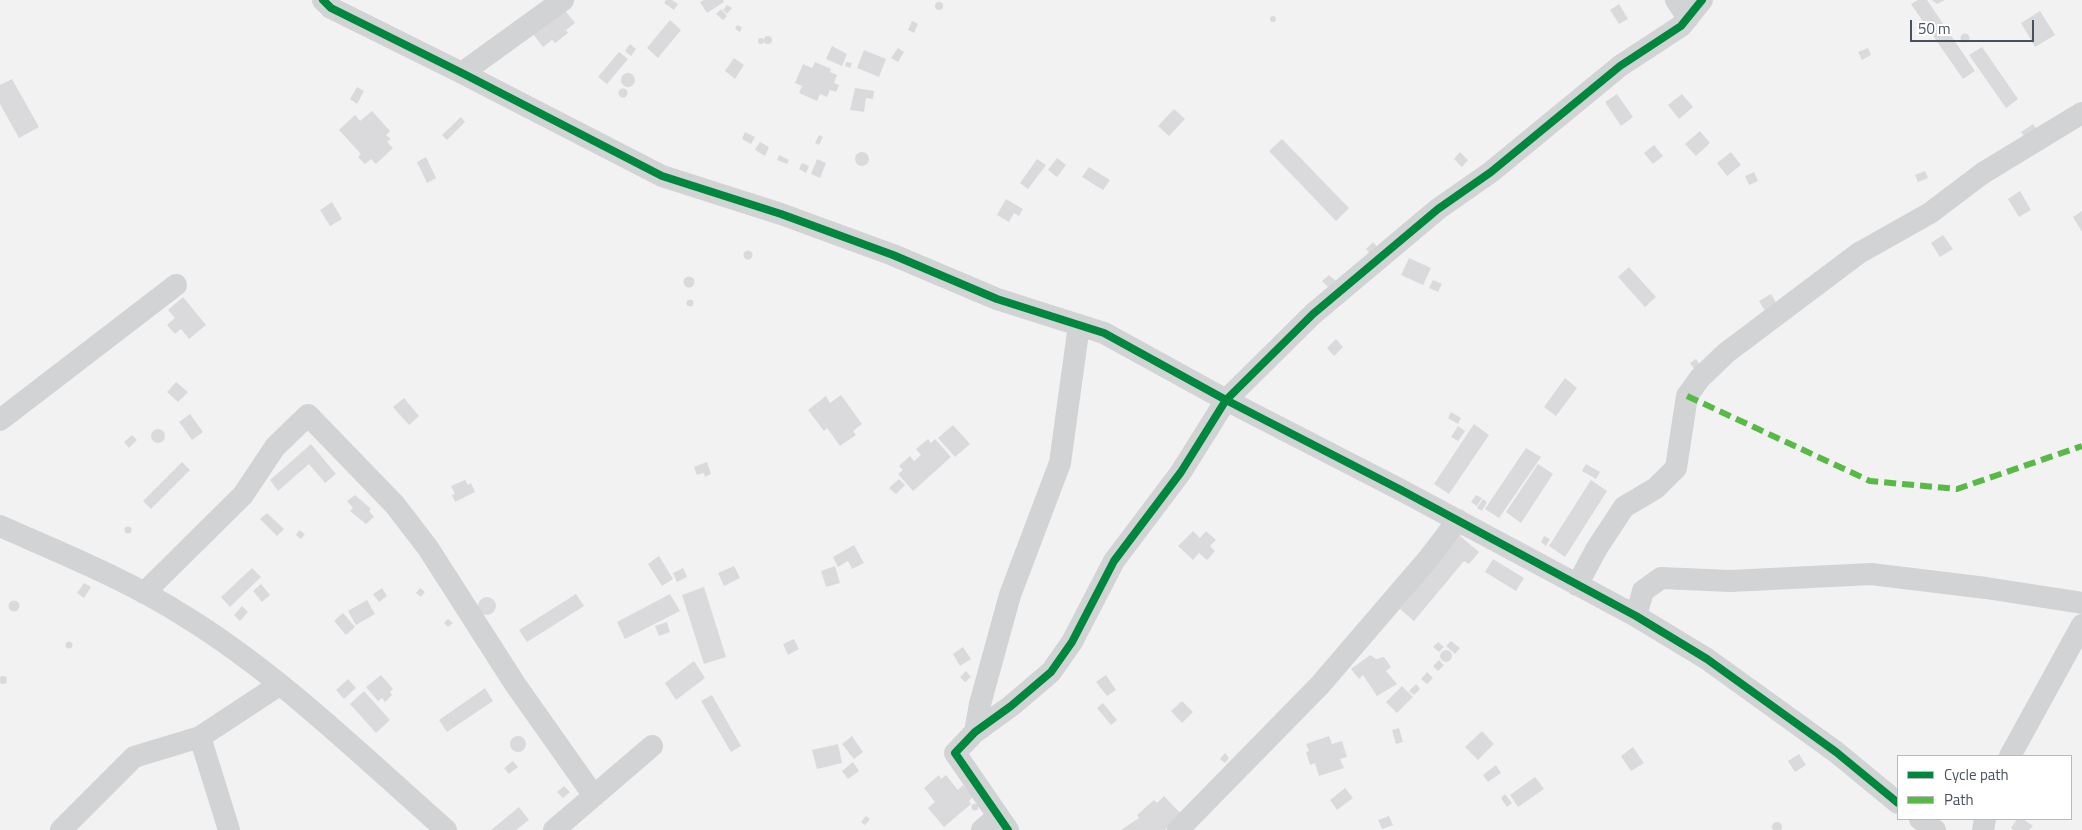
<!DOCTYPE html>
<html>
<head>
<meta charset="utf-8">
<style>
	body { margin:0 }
	#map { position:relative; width:2082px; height:830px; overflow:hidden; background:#f3f2f2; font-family:"Titillium Web",sans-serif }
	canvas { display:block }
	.legend { position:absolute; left:1897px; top:755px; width:175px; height:65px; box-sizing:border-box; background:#fff; border:1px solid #b6b9bf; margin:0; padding:6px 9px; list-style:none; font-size:15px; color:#485160 }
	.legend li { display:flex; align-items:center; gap:10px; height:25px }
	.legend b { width:25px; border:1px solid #b6b9bf }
	.scale { position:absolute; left:1910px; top:20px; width:124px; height:22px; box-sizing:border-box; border:2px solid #485160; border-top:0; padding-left:6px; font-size:15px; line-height:18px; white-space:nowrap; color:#485160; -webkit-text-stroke:4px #fff; paint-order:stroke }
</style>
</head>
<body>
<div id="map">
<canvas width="2082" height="830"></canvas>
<ul class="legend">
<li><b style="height:6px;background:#00873e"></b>Cycle path</li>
<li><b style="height:6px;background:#58b947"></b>Path</li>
</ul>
<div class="scale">50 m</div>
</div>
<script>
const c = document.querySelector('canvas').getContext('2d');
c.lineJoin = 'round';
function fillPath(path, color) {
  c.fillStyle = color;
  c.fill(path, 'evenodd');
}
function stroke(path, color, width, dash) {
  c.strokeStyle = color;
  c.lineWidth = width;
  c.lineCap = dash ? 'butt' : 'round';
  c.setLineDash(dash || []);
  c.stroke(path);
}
const building = new Path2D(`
	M666,0H672L678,4L674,10L664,3Z
	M704,0H723L724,2L707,13L700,2Z
	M1918,0H1927L1975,71L1963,79L1911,4Z
	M1932,0H1945L1937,4Z
	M935 6a4 4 0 1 1 8 0a4 4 0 1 1-8 0Z
	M1619,4L1628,19L1619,24L1610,10Z
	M727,5L732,8L727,14L723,10Z
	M564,9L575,23L566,30L568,33L555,43L552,40L543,47L533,34Z
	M721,9L727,16L723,20L716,14Z
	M2040,11L2055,35L2035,47L2021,23Z
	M1270 19a3 3 0 1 1 6 0a3 3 0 1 1-6 0Z
	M670,20L681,30L658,58L647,48Z
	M912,21L918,24L914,33L908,30Z
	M737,25L742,27L740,32L735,29Z
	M1960.5 38a4.5 4.5 0 1 1 9 0a4.5 4.5 0 1 1-9 0Z
	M764 40a4 4 0 1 1 8 0a4 4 0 1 1-8 0Z
	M758 41a3 3 0 1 1 6 0a3 3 0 1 1-6 0Z
	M630,44L636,49L631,56L625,51Z
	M832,46L847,54L842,66L826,59Z
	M1982,47L2018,99L2006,108L1969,55Z
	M898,48L904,52L898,62L891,58Z
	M1868,48L1871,55L1862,60L1858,52Z
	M864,50L886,59L879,77L857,68Z
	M619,52L628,59L607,84L598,77Z
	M734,58L744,65L735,79L725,71Z
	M815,62L831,69L830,72L837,75L834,83L839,85L836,92L830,90L827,97L820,94L817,101L799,93L802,86L795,83L803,64L812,68Z
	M846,62L852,63L850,68L845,66Z
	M621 80a7 7 0 1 1 14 0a7 7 0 1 1-14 0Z
	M12,79L39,127L19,138L0,104V85Z
	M357,87L364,91L357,104L350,99Z
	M855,88L874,91L873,99L866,98L864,112L850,110Z
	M618.5 93a4.5 4.5 0 1 1 9 0a4.5 4.5 0 1 1-9 0Z
	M1617,94L1633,117L1621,126L1605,102Z
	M1682,94L1693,107L1679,119L1668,105Z
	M1174,109L1185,119L1169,136L1158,126Z
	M372,111L390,131L386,135L391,139L387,142L393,148L376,164L371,159L365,164L358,157L361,154L339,130L355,115L360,121Z
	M461,117L465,122L447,140L442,135Z
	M2033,124L2038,131L2026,139L2021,132Z
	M1700,131L1710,143L1696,156L1685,144Z
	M745,132L755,137L751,144L742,139Z
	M819,135L823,137L819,145L815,143Z
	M1282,139L1349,208L1336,221L1269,151Z
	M760,142L769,147L765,156L755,150Z
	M1654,145L1663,156L1653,164L1644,153Z
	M855 159a7 7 0 1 1 14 0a7 7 0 1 1-14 0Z
	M1460,152L1468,160L1462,167L1454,159Z
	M1731,152L1741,165L1727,176L1717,163Z
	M779,155L789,160L787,164L777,160Z
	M426,157L436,178L427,183L417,162Z
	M1057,158L1066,165L1057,177L1048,170Z
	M817,159L826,163L820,178L811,174Z
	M1037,159L1046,165L1028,189L1020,183Z
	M802,163L809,166L806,173L799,169Z
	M1089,167L1110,180L1103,190L1082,177Z
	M1925,171L1928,178L1918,182L1915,175Z
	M1754,172L1758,181L1749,185L1745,176Z
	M2020,191L2031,210L2019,217L2008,199Z
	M1006,199L1023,209L1019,216L1014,213L1009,222L997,215Z
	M332,202L342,219L330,226L320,210Z
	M2082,211V232L2073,217Z
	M1943,235L1953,249L1940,257L1931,243Z
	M1373,242L1379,249L1371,255L1366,249Z
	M743.5 255a4.5 4.5 0 1 1 9 0a4.5 4.5 0 1 1-9 0Z
	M1409,258L1431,268L1423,285L1401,275Z
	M1629,267L1656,297L1645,307L1618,277Z
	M1329,275L1336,281L1329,288L1322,281Z
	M683.5 282a5.5 5.5 0 1 1 11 0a5.5 5.5 0 1 1-11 0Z
	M1433,280L1442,284L1438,292L1429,288Z
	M1771,294L1777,304L1765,311L1759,301Z
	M183,297L206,325L189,339L181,329L175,334L167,325L175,318L168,310Z
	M686.5 303a3.5 3.5 0 1 1 7 0a3.5 3.5 0 1 1-7 0Z
	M1336,339L1343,347L1334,356L1327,348Z
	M1696,359L1701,366L1695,370L1690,363Z
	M1565,378L1577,388L1556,416L1544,407Z
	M176,382L188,392L178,402L167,392Z
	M841,395L862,424L853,431L856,435L840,446L827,428L824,431L808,410L826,396L830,403Z
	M404,398L419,416L409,425L393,407Z
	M1451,412L1461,418L1458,424L1448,418Z
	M190,414L203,432L192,440L179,422Z
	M1474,424L1489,435L1449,494L1434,484Z
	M953,425L970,444L955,457L938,438Z
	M1458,426L1465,431L1458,441L1451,437Z
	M151 436a7 7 0 1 1 14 0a7 7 0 1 1-14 0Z
	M132,435L137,440L129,448L124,442Z
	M928,439L931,443L935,439L951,457L913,491L898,474L903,470L899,466L910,456L914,461L921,455L916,449Z
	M311,444L336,474L325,483L309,464L278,491L270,480Z
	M1526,448L1541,457L1499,518L1485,509Z
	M182,462L190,470L151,509L143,501Z
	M707,462L711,474L705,477L704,473L697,475L694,467Z
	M1538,464L1553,474L1521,523L1506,512Z
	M1586,464L1600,472L1596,479L1582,471Z
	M899,479L905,485L896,494L889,488Z
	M465,480L468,485L471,483L475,492L455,502L452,495L455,494L451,486Z
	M1591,480L1607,491L1565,557L1549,546Z
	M355,495L371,509L369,511L374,517L366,524L350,511L353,508L347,501Z
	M1476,495L1482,498L1477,506L1471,502Z
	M1483,499L1487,502L1482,511L1477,508Z
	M267,513L284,529L277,536L260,519Z
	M124.5 530a3.5 3.5 0 1 1 7 0a3.5 3.5 0 1 1-7 0Z
	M299,530L305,534L301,539L296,535Z
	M1193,531L1200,538L1206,531L1216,540L1210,546L1215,551L1207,560L1199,553L1193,560L1178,546Z
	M1460,536L1479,552L1469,564L1464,561L1414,621L1400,609Z
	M1544,536L1550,539L1546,546L1541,542Z
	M854,545L864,563L852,569L848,561L838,567L833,557Z
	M659,556L673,579L662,586L648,564Z
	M1493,559L1524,578L1516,591L1485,572Z
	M734,566L740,578L724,586L718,573Z
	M835,566L840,583L826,587L821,571Z
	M252,568L261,577L230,607L221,597Z
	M683,568L687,577L677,582L673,573Z
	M84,583L91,587L84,598L77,593Z
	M261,584L270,595L262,602L253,591Z
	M704,587L726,657L704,664L682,595Z
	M382,588L387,596L379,602L373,594Z
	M420,588L425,592L421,597L416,593Z
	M576,594L584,606L527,642L519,630Z
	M670,594L680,611L625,639L617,622Z
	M478 606a9 9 0 1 1 18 0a9 9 0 1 1-18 0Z
	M367,600L375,614L356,625L348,611Z
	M8.5 606a5.5 5.5 0 1 1 11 0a5.5 5.5 0 1 1-11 0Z
	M242,606L248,612L240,621L234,615Z
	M343,613L355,627L346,635L334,621Z
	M448,619L453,623L448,627L444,623Z
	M667,622L670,632L659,636L655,626Z
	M794,639L799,649L788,655L783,644Z
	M1451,641L1460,648L1455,654L1446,646Z
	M65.5 645a3.5 3.5 0 1 1 7 0a3.5 3.5 0 1 1-7 0Z
	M1438,642L1444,647L1439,652L1433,647Z
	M963,647L971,659L960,666L953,654Z
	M1440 656a6 6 0 1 1 12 0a6 6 0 1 1-12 0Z
	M1370,655L1376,659L1384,657L1391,667L1386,671L1397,684L1377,696L1363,675L1359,679L1351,669Z
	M1439,660L1444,665L1438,671L1433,666Z
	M694,661L705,678L676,700L665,683Z
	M966,671L971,677L965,682L960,677Z
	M1427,672L1433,678L1427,684L1421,679Z
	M381,675L393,689L390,692L392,695L385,702L382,698L378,701L366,687Z
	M1106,675L1116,690L1107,696L1096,682Z
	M-1 680a4 4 0 1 1 8 0a4 4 0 1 1-8 0Z
	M348,679L356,688L344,699L336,690Z
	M1416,684L1420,689L1414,695L1409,691Z
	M1402,686L1413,697L1397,713L1386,702Z
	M485,688L493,701L447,732L439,720Z
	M364,691L390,720L376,733L350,704Z
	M712,695L741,746L731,752L701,701Z
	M1182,701L1193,712L1182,723L1171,711Z
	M1103,703L1117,720L1111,725L1097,708Z
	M1399,728L1403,742L1396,744L1392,730Z
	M1482,731L1494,744L1478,760L1465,747Z
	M510 744a8 8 0 1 1 16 0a8 8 0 1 1-16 0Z
	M852,736L863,752L854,759L842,744Z
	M1329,736L1332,744L1342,741L1347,757L1340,759L1344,768L1319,776L1315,763L1310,765L1306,752L1309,751L1306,744Z
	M838,744L842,763L817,769L812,750Z
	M1633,747L1644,763L1631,771L1621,756Z
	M1225,753L1229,758L1225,763L1220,759Z
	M1799,754L1806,765L1795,772L1788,761Z
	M513,761L518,767L509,774L504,768Z
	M853,762L859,771L848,779L842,771Z
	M1496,765L1501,773L1488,782L1483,775Z
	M939,775L941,779L946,775L958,790L963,785L973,797L969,801L971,804L944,827L928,808L935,802L924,788Z
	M1535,777L1544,789L1518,807L1510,795Z
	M564,786L570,792L563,798L557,792Z
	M1345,788L1353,798L1337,810L1330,800Z
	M1505,794L1512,803L1507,807L1501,798Z
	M1164,796L1182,815L1165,830H1121L1139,818L1137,815L1154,800L1157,803Z
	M971.5 807a3.5 3.5 0 1 1 7 0a3.5 3.5 0 1 1-7 0Z
	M519,807L529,820L516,830H491Z
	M866,816L870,819L865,825L861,822Z
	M1389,816L1393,825L1382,829L1378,820Z
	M2017,819H2023L2033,826L2029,830H2014L2011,828Z
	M1772 827a5 5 0 1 1 10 0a5 5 0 1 1-10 0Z`);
const minor = new Path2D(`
	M323,0L331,8L462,73L662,176L781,214L893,255L997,299L1104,333L1226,400L1401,490L1636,616L1707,659L1836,752L1898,803
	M1676,0L1688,18
	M462,73L563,0
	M0,420L176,285
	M0,526C63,554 128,580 186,617C280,675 363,757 446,830
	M1577,585L1597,548L1624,507L1656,488L1676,468L1687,396L1700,378L1726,353L1859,253L1930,213L1983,173L2082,113
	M144,593L243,495L275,447L308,415L395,505L428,548L515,684L594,796
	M1636,616L1643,591L1661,578L1731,581L1871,574L1986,588L2082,603
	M975,732L980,704L1010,595L1060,463L1079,325
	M2010,756L2082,625
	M1920,819L1935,830
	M61,830L134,757L200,737
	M229,830L200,737L279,685
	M554,830L652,746
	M982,830L998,816
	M1008,830L955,753L975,732L1011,706L1051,672L1072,642L1114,561L1181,472L1226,400L1313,314L1438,209L1491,172L1620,66L1681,26L1702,0
	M1178,830L1320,685L1429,558L1458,520
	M1983,830L1985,819`);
const quiet = new Path2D(`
	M1687,396L1870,481L1957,489L2082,446`);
const cycleway = new Path2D(`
	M323,0L331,8L462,73L662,176L781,214L893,255L997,299L1104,333L1226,400L1401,490L1636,616L1707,659L1836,752L1898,803
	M1008,830L955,753L975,732L1011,706L1051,672L1072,642L1114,561L1181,472L1226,400L1313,314L1438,209L1491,172L1620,66L1681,26L1702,0`);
fillPath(building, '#dadadd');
stroke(minor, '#d1d3d5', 22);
stroke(quiet, '#58b947', 6, [12, 6]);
stroke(cycleway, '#00873e', 8);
</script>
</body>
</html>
